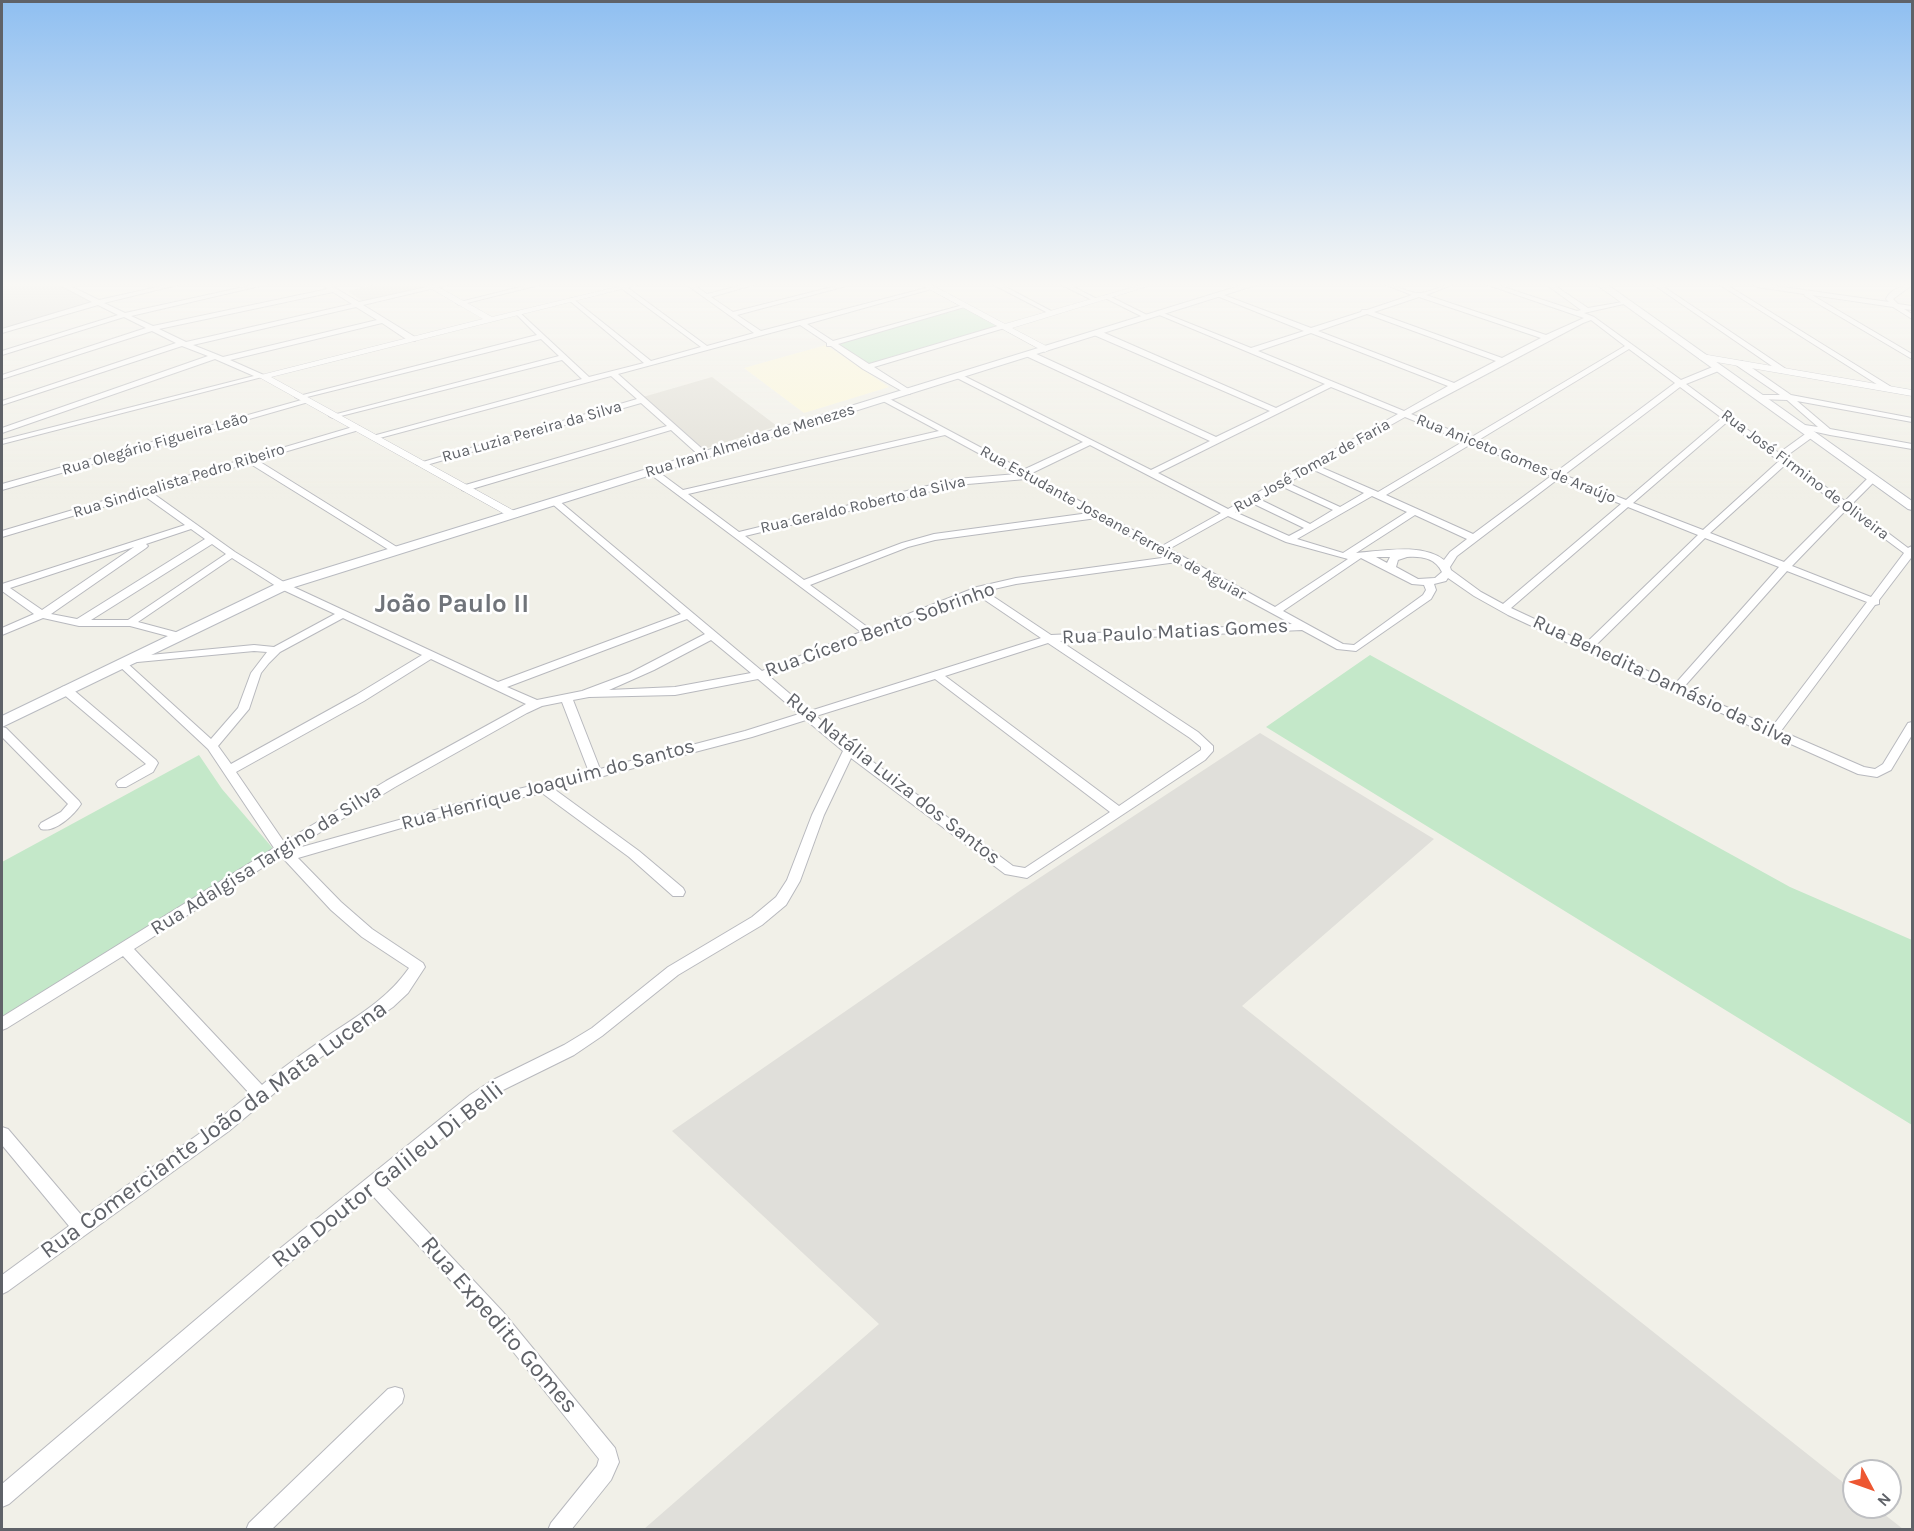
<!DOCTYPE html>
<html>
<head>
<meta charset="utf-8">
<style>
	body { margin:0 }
	#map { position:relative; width:1914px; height:1531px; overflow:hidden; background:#f1f0e8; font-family:Karla,sans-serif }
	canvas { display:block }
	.frame { position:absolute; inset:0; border:3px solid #5f6268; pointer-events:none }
	.north { position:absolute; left:1842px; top:1459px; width:60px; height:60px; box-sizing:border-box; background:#fff; border:2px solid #bfc0c3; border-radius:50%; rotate:131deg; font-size:16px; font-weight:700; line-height:24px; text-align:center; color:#5f6268 }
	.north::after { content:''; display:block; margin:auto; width:21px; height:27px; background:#ed5732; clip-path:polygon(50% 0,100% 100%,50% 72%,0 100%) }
</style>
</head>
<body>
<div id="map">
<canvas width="1914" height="1531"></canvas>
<div class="frame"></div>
<div class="north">N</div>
</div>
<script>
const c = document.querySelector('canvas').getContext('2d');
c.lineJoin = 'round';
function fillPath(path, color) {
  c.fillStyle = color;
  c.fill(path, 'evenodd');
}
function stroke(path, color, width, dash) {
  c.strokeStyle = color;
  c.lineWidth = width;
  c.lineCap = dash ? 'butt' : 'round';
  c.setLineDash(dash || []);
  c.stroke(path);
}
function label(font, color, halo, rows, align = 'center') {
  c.font = font + ' Karla,sans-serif';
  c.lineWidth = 5;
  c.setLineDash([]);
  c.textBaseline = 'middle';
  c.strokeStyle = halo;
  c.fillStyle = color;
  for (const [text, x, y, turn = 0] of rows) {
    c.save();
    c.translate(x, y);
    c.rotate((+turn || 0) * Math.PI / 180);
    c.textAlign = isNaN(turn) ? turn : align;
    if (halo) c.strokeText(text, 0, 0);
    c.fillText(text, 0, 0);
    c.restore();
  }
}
const industrial = new Path2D(`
	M2,285H60L94,301L2,329Z
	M1260,733L1434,839L1242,1006L1854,1491V1507H1875L1903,1529H644L879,1324L672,1131L1021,890Z`);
const education = new Path2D(`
	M373,285H424L428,287L364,302L347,291Z
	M712,377L777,426L704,449L643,397Z`);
const green = new Path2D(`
	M964,308L996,326L867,364L837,344Z
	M1370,655L1790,887L1912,940V1125L1266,727Z
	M199,755L222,789L276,852L2,1022V862Z`);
const sand = new Path2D(`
	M826,345L889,387L804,413L744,368Z`);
const minor = new Path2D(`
	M60,285H68L99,300L166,285H177L104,303L125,313L253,285H264L131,316L153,326L328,289L323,285H330L359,302L436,285H447L363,305L415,337V341H409L382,323L230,360L266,376L2,444V440L254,376L215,359L2,433V428L208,356L182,346L2,405V401L176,343L152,331L2,379V375L146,328L124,317L2,355V351L118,315L98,305L2,333V329L92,302ZM333,292L352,304L186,342L159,329ZM356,307L377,320L223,357L193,345Z
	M528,285H539L459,305L456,303Z
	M617,285H624L707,346L754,333L687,285H694L707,294L743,285H753L711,297L733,312L840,285H850L737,315L761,331L930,287L935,288L807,324L833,341L963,305L968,306L838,344L869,364L1001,325L1008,327L874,367L910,390V394H907L863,369L831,346H827V343L800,325L618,374L708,454V458H702L671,430L465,491L462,490V486L667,426L641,403L423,466L416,464L637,399L611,376L376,439L369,437L582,379L562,360L333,418L329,416L559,356L541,339L299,399L295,397L537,335L515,313L518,311L589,377L644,363L570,301L569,300L572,298L651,361L701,347Z
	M994,285H1002L1055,313L1050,314Z
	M1062,285H1070L1099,300L1094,301Z
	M1386,285C1397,285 1408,293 1419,293C1430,293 1440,285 1452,285L1426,295L1546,335L1584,318L1488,285H1497L1577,311L1581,310L1547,285H1554L1588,308L1628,301V303L1584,313L1594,317L1681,380L1715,366H1721V370L1686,384L1779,453L1808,432H1814V436L1785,457L1845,501L1870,476H1876V480L1851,505L1908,548L1912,546V558H1911L1879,600V604L1875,605L1781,731L1864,767L1875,769L1883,764L1908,723L1912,722V735L1891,770L1877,777L1858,774L1672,691L1508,615L1474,596L1448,578L1446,581L1434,584L1436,590L1431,599L1356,651L1337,649L1302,630L1060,641L1198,732L1213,746V751L1205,760L1027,878L1005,874L851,758L824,815L800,881L786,905L762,925L678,975L602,1036L574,1055L501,1091L384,1185L503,1312L615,1448L619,1462L611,1480L571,1530H548L551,1523L597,1466L599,1459L491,1324L372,1195L284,1267L9,1504L2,1507V1484L272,1255L470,1095L491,1081L564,1045L592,1028L668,967L752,917L776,897L787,880L812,815L843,751L806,720L752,737L554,789L639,851L683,888L685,892L683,896H673L629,857L542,793L460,811L298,858L341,902L372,929L423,963L425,967L408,993L393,1007L301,1071L229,1131L8,1291L2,1294V1275L69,1226L2,1145V1127L8,1129L83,1217L217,1121L250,1094L123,956L7,1028L2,1030V1017L274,848L208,749L117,664L118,662L124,661L125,658L129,657L254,645L274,647L335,614L279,588L232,558L138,622L183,634L184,636L183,638L179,639L130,626H79L43,618L2,635V628L34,614L2,591V584L185,525L143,495L2,537V531L356,426H359V430L257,460L400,549V553H394L249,463L151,492L235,552L287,584L498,682L681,614L550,502L555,499L558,500L762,671L861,632L650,474V470H656L683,490L939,431L883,401L882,399L886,397L1023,470L1083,442L957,378L956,376L960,374L1151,470L1210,441L1026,356V352H1032L1216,437L1270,411L1094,335V331H1100L1276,408L1325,384L1157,314V312H1161L1251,348L1304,331L1217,296V294H1221L1311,328L1361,312L1362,310H1367L1412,295ZM1419,297L1541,338L1502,358L1374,312ZM1367,314L1496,361L1454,383L1318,331ZM1591,320L1625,346L1470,438L1411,414L1583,323ZM1311,333L1448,386L1404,411L1258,351ZM1629,349L1675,383L1556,472L1477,441ZM1331,387L1398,414L1228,509L1158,473ZM1680,387L1722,418L1626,500L1564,475ZM1405,417L1464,441L1378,492L1318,466ZM1727,422L1779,461L1703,530L1633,503ZM945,435L1017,474L956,479L739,532L688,494ZM1471,444L1551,476L1473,534L1386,495ZM1090,445L1221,513L1162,546L1030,474ZM1785,465L1840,506L1784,562L1710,533ZM1312,469L1364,493L1340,507L1288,483ZM1026,479L1089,513L934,534L902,543L804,580L745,536L956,485ZM1558,479L1621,504L1503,604L1481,592L1451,570L1450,567L1457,556ZM1281,486L1333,510L1310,524L1259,499ZM1372,496L1407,512L1343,553L1297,539ZM1252,503L1304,528L1289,536L1235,512ZM1628,507L1698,535L1586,643L1511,608ZM1846,510L1904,553L1871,597L1792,566ZM1415,515L1467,539L1450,552L1444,560C1422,543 1383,551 1356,553ZM1228,516L1286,542L1348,559L1275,607L1169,549ZM1097,518L1169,557L1016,578L977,587L870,629L810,585L908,547L935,540ZM191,529L205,539L77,619L51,614L146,548L148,546L146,544ZM1705,538L1779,567L1675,684L1595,646ZM212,544L226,554L128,620H91ZM134,547L42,610L10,588ZM1376,557H1390L1387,563ZM1407,557C1422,556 1435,558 1442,572L1435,578L1418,579L1396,567L1398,560ZM1361,558L1412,584L1424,585L1426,590L1423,595L1354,645L1343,644L1283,611ZM1177,562L1292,624L1051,635L985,591L1016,584ZM1787,571L1867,602L1772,727L1683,688ZM976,594L1041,638L810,711L769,676ZM343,618L422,655L356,695L231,764L218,746L249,709L261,673L269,663L280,652ZM687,619L705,634L630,673L582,691L537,700L507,687ZM711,640L751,673L675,687L609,690L654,670ZM1048,643L1190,738L1201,747V750L1119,806L945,676ZM254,651L267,652L251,673L238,708L211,739L127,663ZM431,659L526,704L386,781L284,842L236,772L364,701ZM758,679L799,714L745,731L600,769L573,700L589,697L675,695ZM935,679L1110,812L1025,868L1013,866L853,747L816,716ZM562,702L589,772L460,803L291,850L395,787L527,713L542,706ZM281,856L331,910L362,937L409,968C389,997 361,1014 332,1033C308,1050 284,1066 262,1085L134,949Z
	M1654,285H1661L1789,371L1782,373Z
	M1720,285H1727L1893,388L1886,390Z
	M1754,285H1769L1889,302L1886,299C1890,290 1902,285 1912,285L1893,299L1898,304L1912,306V310L1904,309L1912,314V319L1893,307L1812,295L1912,354V359L1805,296L1804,294L1757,287Z
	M1107,295L1151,317L1145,318L1105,298L1104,297Z
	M1736,361H1742L1791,395L1912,418V422L1797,401L1830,429L1912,444V449L1830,435L1798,428V424L1818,427L1787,400L1758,399V395H1780L1736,365Z
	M305,399L312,401L2,490V484Z
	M66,686L70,687L156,760L158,763L153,772L126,787H118L116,784L118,781L146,764L62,693L60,690L62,687Z
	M2,727L6,728L79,801L81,804C74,815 55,833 41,829L39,826L41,823L61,812L68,804L2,737Z
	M395,1387L402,1389L404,1396L402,1403L271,1530H246L249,1523L388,1389Z`);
const tertiary = new Path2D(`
	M425,285H435L492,317L625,285H638L271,377L518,513V517H510L257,376L483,319Z
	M922,285H932L1005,324L1140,285H1152L1012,328L1048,347L1050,349L1045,352Z
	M1702,354L1912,390V396L1699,359V355Z`);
const secondary = new Path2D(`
	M1242,285H1256L288,589L2,727V716L278,583Z
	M1597,285H1608L1912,501V510L1908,509Z`);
const farStreetnames = [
	["Rua Luzia Pereira da Silva",532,432,-16],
	["Rua Irani Almeida de Menezes",750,441,-17],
	["Rua Olegário Figueira Leão",155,444,-16],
	["Rua Aniceto Gomes de Araújo",1516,459,22],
	["Rua José Tomaz de Faria",1312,466,-29],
	["Rua José Firmino de Oliveira",1805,475,37],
	["Rua Sindicalista Pedro Ribeiro",179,481,-17],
	["Rua Geraldo Roberto da Silva",863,505,-13],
	["Rua Estudante Joseane Ferreira de Aguiar",1113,523,29]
];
const streetNames = [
	["Rua Cícero Bento Sobrinho",880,630,-20],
	["Rua Paulo Matias Gomes",1175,632,-3],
	["Rua Benedita Damásio da Silva",1663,681,25],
	["Rua Natália Luiza dos Santos",893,779,38],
	["Rua Henrique Joaquim do Santos",548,785,-15],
	["Rua Adalgisa Targino da Silva",266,860,-32]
];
const nearStreetnames = [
	["Rua Comerciante João da Mata Lucena",214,1130,-36],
	["Rua Doutor Galileu Di Belli",388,1175,-38],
	["Rua Expedito Gomes",499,1325,49]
];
const districtNames = [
	["João Paulo II",452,605]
];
fillPath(industrial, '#e0dfda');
fillPath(education, '#e1dfd6');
fillPath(green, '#c4e8c9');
fillPath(sand, '#fcf7d8');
stroke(minor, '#b8b9be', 2);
stroke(tertiary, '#b8b9be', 1);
stroke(secondary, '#b9bbc1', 2);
fillPath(minor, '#fff');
fillPath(tertiary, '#fff');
fillPath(secondary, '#fff');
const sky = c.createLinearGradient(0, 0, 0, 499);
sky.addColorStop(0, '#8fbff1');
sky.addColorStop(0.57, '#f9f8f5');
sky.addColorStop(1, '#f9f8f500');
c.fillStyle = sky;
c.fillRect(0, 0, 1914, 499);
label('16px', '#5f6268', '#fff', farStreetnames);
label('20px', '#5f6268', '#fff', streetNames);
label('24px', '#5f6268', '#fff', nearStreetnames);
label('bold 26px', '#70747a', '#fff', districtNames);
</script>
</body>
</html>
